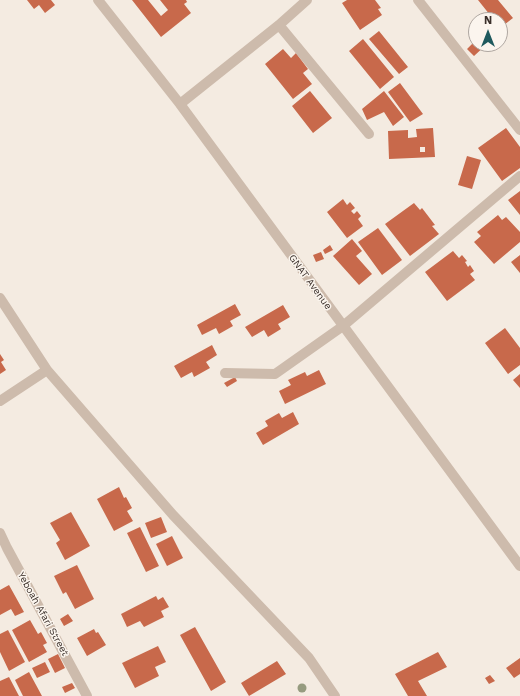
<!DOCTYPE html>
<html>
<head>
<meta charset="utf-8">
<style>
	body { margin:0 }
	#map { position:relative; width:520px; height:696px; overflow:hidden; background:#f4ebe1; font-family:"Work Sans",sans-serif }
	canvas { display:block }
	.north { position:absolute; left:468px; top:12px; width:40px; height:40px; box-sizing:border-box; background:#fbf5ee; border:1px solid #aea6a0; border-radius:50%; rotate:0deg; font-size:11px; font-weight:700; line-height:16px; text-align:center; color:#3b302b }
	.north::after { content:''; display:block; margin:auto; width:14px; height:18px; background:#1f5a5e; clip-path:polygon(50% 0,100% 100%,50% 72%,0 100%) }
</style>
</head>
<body>
<div id="map">
<canvas width="520" height="696"></canvas>
<div class="north">N</div>
</div>
<script>
const c = document.querySelector('canvas').getContext('2d');
c.lineJoin = 'round';
function fillPath(path, color) {
  c.fillStyle = color;
  c.fill(path, 'evenodd');
}
function stroke(path, color, width, dash) {
  c.strokeStyle = color;
  c.lineWidth = width;
  c.lineCap = dash ? 'butt' : 'round';
  c.setLineDash(dash || []);
  c.stroke(path);
}
function label(font, color, halo, rows, align = 'center') {
  c.font = font + ' "Work Sans",sans-serif';
  c.lineWidth = 3;
  c.setLineDash([]);
  c.textBaseline = 'middle';
  c.strokeStyle = halo;
  c.fillStyle = color;
  for (const [text, x, y, turn = 0] of rows) {
    c.save();
    c.translate(x, y);
    c.rotate((+turn || 0) * Math.PI / 180);
    c.textAlign = isNaN(turn) ? turn : align;
    if (halo) c.strokeText(text, 0, 0);
    c.fillText(text, 0, 0);
    c.restore();
  }
}
const building = new Path2D(`
	M27,0H51L55,5L45,13L39,5L34,9Z
	M132,0H148L161,16L168,10L160,0H186L187,2L184,4L191,13L161,37Z
	M347,0H375L381,8L378,9L382,15L360,30L342,3Z
	M478,0H498L513,18L500,28V20H494Z
	M379,31L408,67L399,74L369,39Z
	M363,39L394,77L380,89L349,51Z
	M476,40V44H487L474,56L467,49Z
	M283,49L291,58L296,53L308,69L303,73L312,84L293,99L265,64Z
	M400,83L423,114L410,122L388,92Z
	M310,91L332,118L313,133L292,106Z
	M384,91L404,117L393,126L384,112L367,120L362,109Z
	M433,128L435,157L389,159L388,131L408,130V138L417,137L416,129ZM420,147H425V152H420Z
	M506,128L520,147V168L502,181L478,148Z
	M467,156L481,160L472,189L458,185Z
	M520,191V215L508,200Z
	M343,199L347,205L350,202L355,208L351,211L354,214L357,211L361,216L358,219L363,226L347,238L327,212Z
	M414,203L420,210L422,208L435,225L432,226L439,234L410,256L385,224Z
	M498,215L502,220L506,217L520,232V242L494,264L474,242L481,236L477,232Z
	M378,228L402,260L382,275L358,242Z
	M352,239L362,251L356,256L372,274L359,285L333,256Z
	M330,245L333,250L325,254L323,250Z
	M453,251L459,258L462,255L467,261L465,262L468,267L470,265L474,271L470,274L475,280L447,301L425,272Z
	M321,252L324,259L316,262L313,255Z
	M520,255V273L511,262Z
	M235,304L241,315L230,321L233,326L219,334L216,328L202,335L197,325Z
	M283,305L290,317L278,324L281,329L268,337L264,330L252,337L245,327Z
	M505,328L520,348V365L508,374L485,343Z
	M212,345L217,355L206,362L210,368L194,377L192,372L181,378L174,366Z
	M0,354L4,360L1,362L6,370L0,374Z
	M319,370L326,384L285,404L279,391L291,385L288,380L305,372L307,376Z
	M520,374V388L513,380Z
	M235,377L237,381L227,387L224,383Z
	M293,412L299,424L263,445L256,433L268,426L265,421L279,413L282,418Z
	M119,487L124,498L126,497L132,508L127,511L133,521L114,531L97,499Z
	M71,512L90,546L65,560L56,543L60,540L50,523Z
	M161,517L167,532L151,538L145,523Z
	M140,527L159,566L146,572L127,533Z
	M172,536L183,558L167,566L156,544Z
	M77,565L94,599L75,609L66,592L63,594L54,576Z
	M9,585L24,612L15,616L11,609L0,615V590Z
	M156,596L158,600L163,597L169,607L161,611L164,617L144,627L140,621L127,627L121,614Z
	M68,614L73,621L64,626L60,619Z
	M30,620L38,634L41,632L47,643L43,645L47,652L29,662L12,630Z
	M195,627L226,682L211,691L180,635Z
	M94,629L96,633L98,632L106,645L87,656L77,638Z
	M8,630L25,662L9,671L0,652V634Z
	M158,646L166,662L155,667L159,676L135,688L122,663Z
	M438,652L447,667L418,681L427,696H408L395,674Z
	M58,654L65,668L55,673L48,659Z
	M520,658V674L514,678L506,668Z
	M277,661L286,674L249,696L241,683Z
	M45,662L50,672L37,678L32,668Z
	M29,672L42,696H23L15,680Z
	M490,675L495,681L489,684L485,678Z
	M9,677L19,696H0V681Z
	M72,683L75,688L65,693L62,687Z`);
const minor = new Path2D(`
	M98,0L180,104L520,566
	M418,0L520,130
	M279,25L369,134
	M180,104L279,25L307,0
	M0,298L47,370L173,515L309,658L335,696
	M225,373L275,374L343,326L520,176
	M0,401L47,370
	M0,533L7,548L87,696`);
const trees = [
	[302,688]
];
const streetNames = [
	["GNAT Avenue",310,282,54],
	["Yeboah Afari Street",43,614,61]
];
fillPath(building, '#c8694b');
stroke(minor, '#cdbbac', 10);
c.fillStyle = '#969b7f';
for (const [x, y] of trees) {
  c.beginPath();
  c.arc(x, y, 4.5, 0, 2 * Math.PI);
  c.fill();
}
label('10px', '#3b302b', '#fbf5ee', streetNames);
</script>
</body>
</html>
